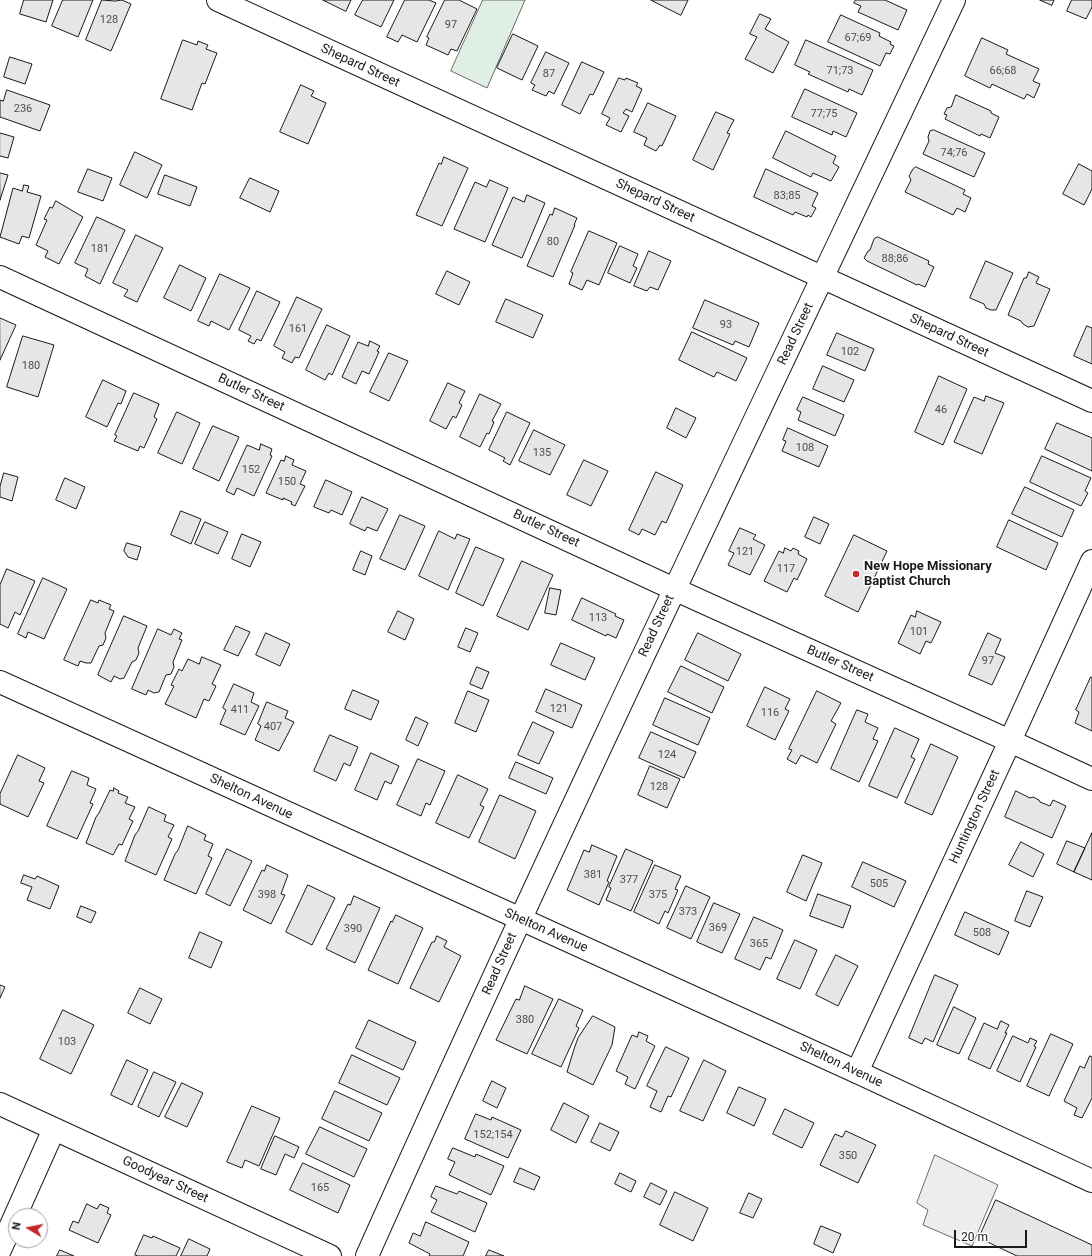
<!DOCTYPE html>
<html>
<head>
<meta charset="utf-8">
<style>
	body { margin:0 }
	#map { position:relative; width:1092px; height:1256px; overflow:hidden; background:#fff; font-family:Roboto,sans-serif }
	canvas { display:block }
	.north { position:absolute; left:8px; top:1208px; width:40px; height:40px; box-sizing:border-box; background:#fff; border:1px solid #a3a3a3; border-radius:50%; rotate:280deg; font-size:11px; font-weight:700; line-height:16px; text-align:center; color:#1a1a1a }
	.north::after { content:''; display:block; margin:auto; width:14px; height:18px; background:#c62828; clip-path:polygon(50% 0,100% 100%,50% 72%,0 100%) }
	.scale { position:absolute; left:954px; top:1230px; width:73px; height:18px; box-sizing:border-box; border:2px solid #1a1a1a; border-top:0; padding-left:5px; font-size:12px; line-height:14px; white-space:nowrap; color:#1a1a1a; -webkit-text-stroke:3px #fff; paint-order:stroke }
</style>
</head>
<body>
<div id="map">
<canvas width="1092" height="1256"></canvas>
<div class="north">N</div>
<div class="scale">20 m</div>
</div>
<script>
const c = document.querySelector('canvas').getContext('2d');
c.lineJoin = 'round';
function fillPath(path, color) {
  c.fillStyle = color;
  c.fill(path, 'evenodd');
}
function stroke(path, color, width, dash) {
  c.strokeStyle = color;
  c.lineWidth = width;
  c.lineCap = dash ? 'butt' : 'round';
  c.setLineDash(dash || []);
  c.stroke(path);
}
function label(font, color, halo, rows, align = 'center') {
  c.font = font + ' Roboto,sans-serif';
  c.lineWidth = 3;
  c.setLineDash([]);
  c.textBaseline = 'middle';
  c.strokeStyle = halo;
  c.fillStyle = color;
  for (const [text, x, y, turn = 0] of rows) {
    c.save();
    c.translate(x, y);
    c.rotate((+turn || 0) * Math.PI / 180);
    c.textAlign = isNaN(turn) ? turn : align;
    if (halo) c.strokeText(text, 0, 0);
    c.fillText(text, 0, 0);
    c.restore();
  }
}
const green = new Path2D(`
	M483,0H525L487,88L451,71Z`);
const parking = new Path2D(`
	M935,1155L998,1185L972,1246L923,1225L928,1210L917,1203Z`);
const building = new Path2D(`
	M24,0H53L46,22L20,14Z
	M63,0H93L78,37L52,26Z
	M102,0L115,1L122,0L131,4L111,51L86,40Z
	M323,0H351L346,11Z
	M363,0H394L381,27L355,15Z
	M405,0H429L436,3L417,42L402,35L398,42L387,37Z
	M445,0H459L477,9L457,51L451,49L448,55L426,45L429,38L427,37Z
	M651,0H688L681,15Z
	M856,0H885L907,10L898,30L858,12L861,6L854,3Z
	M1040,0H1054L1052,5Z
	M1072,0H1092V7L1086,19L1067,11Z
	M760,14L771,19L765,29L789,42L773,73L745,59L757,37L750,34Z
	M841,15L880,33L879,36L891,42L890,44L894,46L890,54L886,53L880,66L828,42Z
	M513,34L538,46L522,80L497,68Z
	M982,38L1008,50L1006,54L1039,69L1033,81L1040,84L1034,98L1027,94L1024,99L992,84L990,88L965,76Z
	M183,40L197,45L198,41L208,45L206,49L217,53L205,84L202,83L192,110L161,99Z
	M806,40L873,70L862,95L849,89L848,92L808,74L810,72L795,65Z
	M546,52L569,63L554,94L549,91L546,96L532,90L535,85L531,83Z
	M10,57L32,64L25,84L4,77Z
	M582,62L604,72L593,95L590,94L580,114L562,105Z
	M619,78L625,80L626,78L638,83L636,86L642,89L632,112L626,109L623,113L629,116L621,132L606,125L610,118L602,114Z
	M301,85L314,91L311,96L326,103L308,144L280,132Z
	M805,89L857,113L846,137L833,131L832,135L792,117Z
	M7,90L50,105L40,131L0,117V100L3,101Z
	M956,95L991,111V113L999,117L990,138L981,134L980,136L945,119L947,115L944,114L947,108L951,107Z
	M648,103L676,116L662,146L660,145L656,151L644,145L647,138L634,132Z
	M716,112L734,120L727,133L730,134L713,170L693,160Z
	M934,130L985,153L974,177L923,154L929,141L928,137L930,131Z
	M786,131L836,156L833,163L839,167L831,181L813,173L811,177L773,158Z
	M0,133L14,137L8,158L0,156Z
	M135,152L162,165L147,198L120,185Z
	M444,157L468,168L442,226L416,215L439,163L441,164Z
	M1079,164L1092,171V189L1084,205L1063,194Z
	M916,167L965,190L963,194L971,198L965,212L957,208L953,215L905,192L911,180L909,176L913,169Z
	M88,169L112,178L103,201L78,192Z
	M766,169L818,193L812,206L816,208L811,217L808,215L807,217L795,212L793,215L754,197Z
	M0,173L8,175L0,200Z
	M165,175L197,187L190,206L158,194Z
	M250,178L279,191L270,212L240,198Z
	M490,180L508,188L485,242L454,229L475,182L486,187Z
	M24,185L29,186L27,192L41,196L29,238L22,236L19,244L0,237L13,188L22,191Z
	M527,195L545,203L522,258L492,245L513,197L524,202Z
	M56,201L83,217L59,264L45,257L48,251L36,245L47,220L44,219L50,207L52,208Z
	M555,208L577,218L574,225H575L553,277L527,266L550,214L552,215Z
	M97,217L125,230L100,284L85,276L88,269L75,263Z
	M589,231L617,243L599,285L587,280L582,290L569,284L573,273L571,272Z
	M136,235L163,248L137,302L124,296L128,290L113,283Z
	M878,237L929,261L928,264L934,267L925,287L918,284L917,285L867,261L864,258L868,251L870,250L874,239Z
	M620,246L638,254L633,266L637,268L630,283L608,273Z
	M649,251L671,261L658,290L650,287L647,291L634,286Z
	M986,261L1013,273L996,310H991L986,308L984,304L970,298Z
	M180,265L206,278L191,311L164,298Z
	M447,271L470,282L459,305L436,294Z
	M1029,272L1039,277L1036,283L1050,289L1034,326L1028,327L1023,324L1021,321L1008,315L1024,278H1026Z
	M220,274L250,288L229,330L211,321L209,326L198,321Z
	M257,291L280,302L261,341L257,339L254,344L248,341L251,336L239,330Z
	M297,297L322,309L299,358L295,357L292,363L282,358L285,352L274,346Z
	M506,299L543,315L533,338L496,322Z
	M705,300L759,323L749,347L735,341L733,345L693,328Z
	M0,318L16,325L0,360Z
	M327,325L350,336L332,375L329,373L325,380L306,370Z
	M1087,326L1092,328V364L1074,356Z
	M692,332L747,358L736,381L717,372L714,377L679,360Z
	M837,333L874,349L865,371L827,355Z
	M23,336L54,345L38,397L7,387Z
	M370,341L380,346L377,351L379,352L369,374L362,371L356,384L342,377L358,342L368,346Z
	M389,353L408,361L389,401L370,392Z
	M823,366L854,380L844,402L813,389Z
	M939,376L967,389L943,445L915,432Z
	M103,380L126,391L121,404L118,403L107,427L86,417Z
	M448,383L465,391L459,403L462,405L456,418L453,416L446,429L430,421Z
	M134,393L159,404L154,417L157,419L144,448L140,446L138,451L114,441L117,436L115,435Z
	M480,394L501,404L492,421L494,422L489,434L487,433L480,447L460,437Z
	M986,396L1004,403L982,454L954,442L974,397L984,401Z
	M803,397L844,415L835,436L798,420L801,412L797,410Z
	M676,408L696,418L686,438L667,428Z
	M177,412L200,423L182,464L158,453Z
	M507,412L530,423L510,465L503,461L505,458L489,450Z
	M1057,423L1092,438V471L1045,449Z
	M213,426L239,437L219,481L193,469Z
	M788,428L828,446L819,467L782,451L786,441L783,440Z
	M534,430L565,445L550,475L519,461Z
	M261,444L272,449L270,455L272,456L254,496L237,488L234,495L226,491L247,445L259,450Z
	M286,456L294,460L292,465L306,471L300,484L305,486L295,506L291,504L292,502L283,498V500L266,493L281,460L284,461Z
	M1042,456L1091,478L1085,491L1088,493L1081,506L1030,482Z
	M584,460L608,471L591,506L567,495Z
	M656,472L683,485L666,523L662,521L655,535L642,529L639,535L629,530Z
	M4,473L18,477L12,501L0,497V487Z
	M65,478L85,487L76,509L56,500Z
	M326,480L352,492L342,515L331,510L329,513L314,507Z
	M1025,487L1074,510L1062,537L1012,514Z
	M362,497L388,509L377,531L367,527L365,531L350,524Z
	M181,511L201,519L191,544L171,535Z
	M400,515L425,526L405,570L380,559Z
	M814,517L829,524L820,544L805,537Z
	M1009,520L1058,543L1046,570L997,547Z
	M205,522L228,532L218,554L195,544Z
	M740,528L756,535L753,539L765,545L750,575L728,565L734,553L729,551Z
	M439,531L455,539L457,534L470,539L448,590L419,576Z
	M242,534L261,542L250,567L232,559Z
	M854,535L887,551L858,612L825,596Z
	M127,543L141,547L137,560L128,557L124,551Z
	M476,547L504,559L483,606L456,593Z
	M785,548L791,551L793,548L799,551L798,554L807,559L797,580L794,578L787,592L764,581L779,551L783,553Z
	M361,551L372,556L365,575L353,570Z
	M522,561L553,575L528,630L497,616Z
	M7,569L35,581L20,615L15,612L8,628L0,624V585Z
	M43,578L67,589L44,639L28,632L26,638L18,634Z
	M550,588L561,590L556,615L545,613Z
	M582,598L616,614L615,616L624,620L616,638L607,634L606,636L572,620Z
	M91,600L98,603L99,600L111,605L109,609L114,611L105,633L106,638L103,645L99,646L91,663H86L80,661L78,666L64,660Z
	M398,611L414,619L405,640L388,632Z
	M917,611L941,622L931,643L926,641L920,654L898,643L911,615L915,617Z
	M124,616L147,626L138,648L139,653L136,660L132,662L124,678L120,679L114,676L111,682L98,675Z
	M236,626L250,632L238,656L224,650Z
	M466,628L478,633L470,652L458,647Z
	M158,629L171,635L174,629L182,633L179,639L182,640L173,662L174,667L171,674L166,675L159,692L154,693L148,690L146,695L132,689Z
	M266,633L290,644L280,666L256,655Z
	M698,633L741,654L728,681L685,660Z
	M988,633L1001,639L995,653L1005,657L992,685L969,675Z
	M561,643L595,658L585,680L551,665Z
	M202,657L221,665L212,684L216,686L209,701L204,699L196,718L165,704L174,686L171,685L179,669L182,671L188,659L199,664Z
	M681,666L724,687L712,713L668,692Z
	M477,667L489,672L482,689L470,684Z
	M1091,677H1092V731L1075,723L1079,712L1076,710Z
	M234,684L254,693L251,702L259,706L245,735L220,724L226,710L223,708Z
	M765,687L790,699L785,709L789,711L775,740L747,726Z
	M546,689L582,705L572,728L536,712Z
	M353,690L379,701L371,720L345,709Z
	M468,691L489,700L476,732L455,723Z
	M817,691L841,703L831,721L836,724L817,763L801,755L796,764L787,759L792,750L789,749Z
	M665,698L710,718L698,745L653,725Z
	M267,702L288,711L285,718L294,722L279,751L255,740L261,726L258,724Z
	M857,710L868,714L865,722L878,728L873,739L878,741L859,782L831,769Z
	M416,717L428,723L418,746L406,740Z
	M533,722L554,732L539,764L518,755Z
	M895,728L919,739L911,757L915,759L897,798L869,786Z
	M651,732L696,752L684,778L639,758Z
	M330,735L358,747L350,766L344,763L336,781L314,771Z
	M931,744L958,757L932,815L905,803Z
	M371,753L399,766L391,784L385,781L377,800L355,790Z
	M18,755L45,768L39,781L44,783L28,817L0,804V794Z
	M418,759L445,771L430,805L426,803L421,816L397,805Z
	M516,762L553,778L546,794L509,778Z
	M650,766L680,779L667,808L638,795Z
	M72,771L89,778L87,785L96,789L90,803L93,804L77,839L47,826Z
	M458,775L488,789L480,805L484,807L469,838L436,823Z
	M114,788L119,791L118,793L128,797L125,803L135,807L129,819L133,821L122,845L119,844L113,855L86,843L96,817L99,813L110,790L113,791Z
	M1016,791L1030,798L1033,797L1039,800L1040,802L1050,806L1053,800L1066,806L1052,838L1005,817Z
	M500,795L536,811L515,859L479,842Z
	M149,807L166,815L164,821L174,825L168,837L172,839L156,875L125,861L135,835L138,831Z
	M188,826L206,835L204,840L213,844L208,856L212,858L196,894L164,880L175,854L178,850Z
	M1092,833V880L1074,872Z
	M1067,841L1085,848L1074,872L1057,864Z
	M1021,842L1044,854L1033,877L1009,865Z
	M592,845L617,856L607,881L609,882L599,905L567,890L584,850L589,852Z
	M227,849L252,861L230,906L206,894Z
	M626,849L653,861L631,911L606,900L611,888L609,887Z
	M803,855L822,863L806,901L787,892Z
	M863,862L906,881L894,907L852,887Z
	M267,865L288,875L281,894L285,895L271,924L243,910L262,870L264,871Z
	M655,865L681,876L675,889L678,890L668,913L665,911L659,924L634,912Z
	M24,875L35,879L37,876L59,886L50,909L27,900L32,887L21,883Z
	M308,885L335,898L312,945L286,932Z
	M686,886L710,897L691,939L667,928Z
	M1027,891L1043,897L1030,927L1015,921Z
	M818,894L851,906L843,928L810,916Z
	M354,896L380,908L355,963L326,949L348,904L350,905Z
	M714,903L740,914L722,953L697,942Z
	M81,906L96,912L91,923L77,917Z
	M965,912L1009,932L999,955L955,935Z
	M396,915L423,928L398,984L368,970L391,921L392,922Z
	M754,917L783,930L771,959L766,957L760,970L735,959Z
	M200,932L222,942L211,968L189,958Z
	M437,936L447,941L444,947L461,956L439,1002L410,988L432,942H434Z
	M795,940L817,950L800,989L777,979Z
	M836,955L858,966L838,1006L816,995Z
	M935,975L958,985L933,1042L925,1038L922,1044L909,1038Z
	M0,985L5,987L0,998Z
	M525,986L553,999L527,1054L496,1040L516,999L519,1000Z
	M140,988L162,999L150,1024L128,1013Z
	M559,999L583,1010L576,1026L579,1028L561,1067L532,1054Z
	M954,1007L976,1018L959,1054L937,1045Z
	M63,1010L94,1025L71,1074L40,1059Z
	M593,1016L615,1027L612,1045L593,1085L567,1072L574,1049L578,1038Z
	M369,1020L416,1042L403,1070L356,1048Z
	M1001,1021L1009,1025L1005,1033H1007L990,1069L968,1059L984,1023L997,1029Z
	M639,1032L648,1036L646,1041L655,1046L635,1089L625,1084L628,1077L616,1071L632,1035L637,1037Z
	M1051,1034L1073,1044L1049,1096L1027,1086Z
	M1013,1036L1028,1043L1030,1038L1037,1041L1034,1046L1036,1047L1020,1082L997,1071Z
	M666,1047L689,1058L671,1097L668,1096L661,1112L650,1107L657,1091L647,1086Z
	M352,1055L400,1078L387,1105L339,1083Z
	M1090,1056L1092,1057V1098L1082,1118L1074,1115L1077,1108L1064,1101L1080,1066L1084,1068Z
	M127,1060L148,1070L132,1105L111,1095Z
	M704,1060L726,1071L703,1121L680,1111Z
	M154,1072L176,1082L159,1117L138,1107Z
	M492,1081L506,1088L497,1108L483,1101Z
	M182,1083L203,1093L187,1127L165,1117Z
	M739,1087L766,1099L754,1126L727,1113Z
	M335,1091L382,1113L369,1141L322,1119Z
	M564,1103L589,1116L576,1143L551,1130Z
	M252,1106L280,1118L259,1166L245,1160L242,1168L227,1162Z
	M785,1109L814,1123L802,1148L773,1134Z
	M476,1114L491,1120L492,1117L521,1130L508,1158L465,1139Z
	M600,1123L619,1132L610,1151L591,1142Z
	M320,1127L367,1149L354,1177L306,1154Z
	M846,1131L876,1145L858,1183L820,1165L835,1134L842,1137Z
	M275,1136L299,1147L294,1158L285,1154L276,1175L261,1169Z
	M453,1148L475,1157L476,1154L504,1166L491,1195L449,1175L455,1162L448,1159Z
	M303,1163L350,1185L338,1213L290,1190Z
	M520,1168L540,1177L534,1190L514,1182Z
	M620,1173L636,1181L631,1192L615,1184Z
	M651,1183L667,1191L660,1205L644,1197Z
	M436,1186L457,1194L459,1191L487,1203L475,1232L431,1212L437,1200L431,1197Z
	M675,1192L708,1208L693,1241L660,1225Z
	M749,1193L762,1199L753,1218L740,1213Z
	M996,1200L1092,1245V1256H1017L979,1238Z
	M87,1204L97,1209L100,1204L109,1208L107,1213L111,1215L98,1243L69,1230L73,1221L78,1223Z
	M426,1222L469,1242L463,1256H429L430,1254L409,1243L413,1233L420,1236Z
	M821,1226L841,1234L833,1253L814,1244Z
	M144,1235L152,1238L153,1236L180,1248L176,1256H138L135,1255Z
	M189,1239L210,1249L207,1256H181Z
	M60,1250L74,1256H57Z
	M489,1250L504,1256H486Z`);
const street = new Path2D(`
	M218,0L1092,401
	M0,277L674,589L1010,741L1092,779
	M857,1072L1010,741L1092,561
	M0,1104L330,1256
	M0,1250L54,1129
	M367,1256C556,834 756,418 954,0`);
const secondary = new Path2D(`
	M0,682L857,1072L1092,1181`);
const markers = [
	[856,574,4,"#c62828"]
];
const numberNames = [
	["128",109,20],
	["97",451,25],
	["67;69",858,38],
	["71;73",840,71],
	["66;68",1003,71],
	["87",549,74],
	["236",23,109],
	["77;75",824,114],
	["74;76",954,153],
	["83;85",787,196],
	["80",553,242],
	["181",100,249],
	["88;86",895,259],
	["93",726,325],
	["161",298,329],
	["102",850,352],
	["180",31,366],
	["46",941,410],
	["108",805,448],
	["135",542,453],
	["152",251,470],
	["150",287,482],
	["121",745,552],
	["117",786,569],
	["113",598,618],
	["101",919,632],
	["97",988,661],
	["121",559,709],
	["411",240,710],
	["116",770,713],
	["407",273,727],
	["124",667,755],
	["128",659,787],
	["381",593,875],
	["377",629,880],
	["505",879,884],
	["398",267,895],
	["375",658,895],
	["373",688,912],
	["369",718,928],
	["390",353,929],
	["508",982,933],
	["365",759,944],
	["380",525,1020],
	["103",67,1042],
	["152;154",493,1135],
	["350",848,1156],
	["165",320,1188]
];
const streetNames = [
	["Shepard Street",360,66,25],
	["Shepard Street",655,201,25],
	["Read Street",796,334,-65],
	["Shepard Street",949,336,25],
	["Butler Street",251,393,25],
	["Butler Street",546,529,25],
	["Read Street",657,626,-65],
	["Butler Street",840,664,24],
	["Shelton Avenue",251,797,25],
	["Huntington Street",975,817,-65],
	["Shelton Avenue",546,931,24],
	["Read Street",500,964,-66],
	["Shelton Avenue",841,1065,25],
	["Goodyear Street",165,1180,25]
];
const poiNames = [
	["New Hope Missionary",864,567],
	["Baptist Church",864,582]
];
fillPath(green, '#e0efe3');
stroke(green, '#6a6a6a', 1);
fillPath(parking, '#ededed');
stroke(parking, '#6a6a6a', 1);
fillPath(building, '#e6e6e6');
stroke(building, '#1a1a1a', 1);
stroke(street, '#1a1a1a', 24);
stroke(secondary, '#1a1a1a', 24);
stroke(street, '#fff', 22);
stroke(secondary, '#fff', 22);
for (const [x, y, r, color] of markers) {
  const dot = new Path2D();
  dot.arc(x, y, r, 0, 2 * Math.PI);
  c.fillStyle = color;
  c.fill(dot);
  stroke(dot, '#fff', 1.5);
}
label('11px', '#4d4d4d', null, numberNames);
label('13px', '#1a1a1a', '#fff', streetNames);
label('bold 13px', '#1a1a1a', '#fff', poiNames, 'left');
</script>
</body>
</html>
